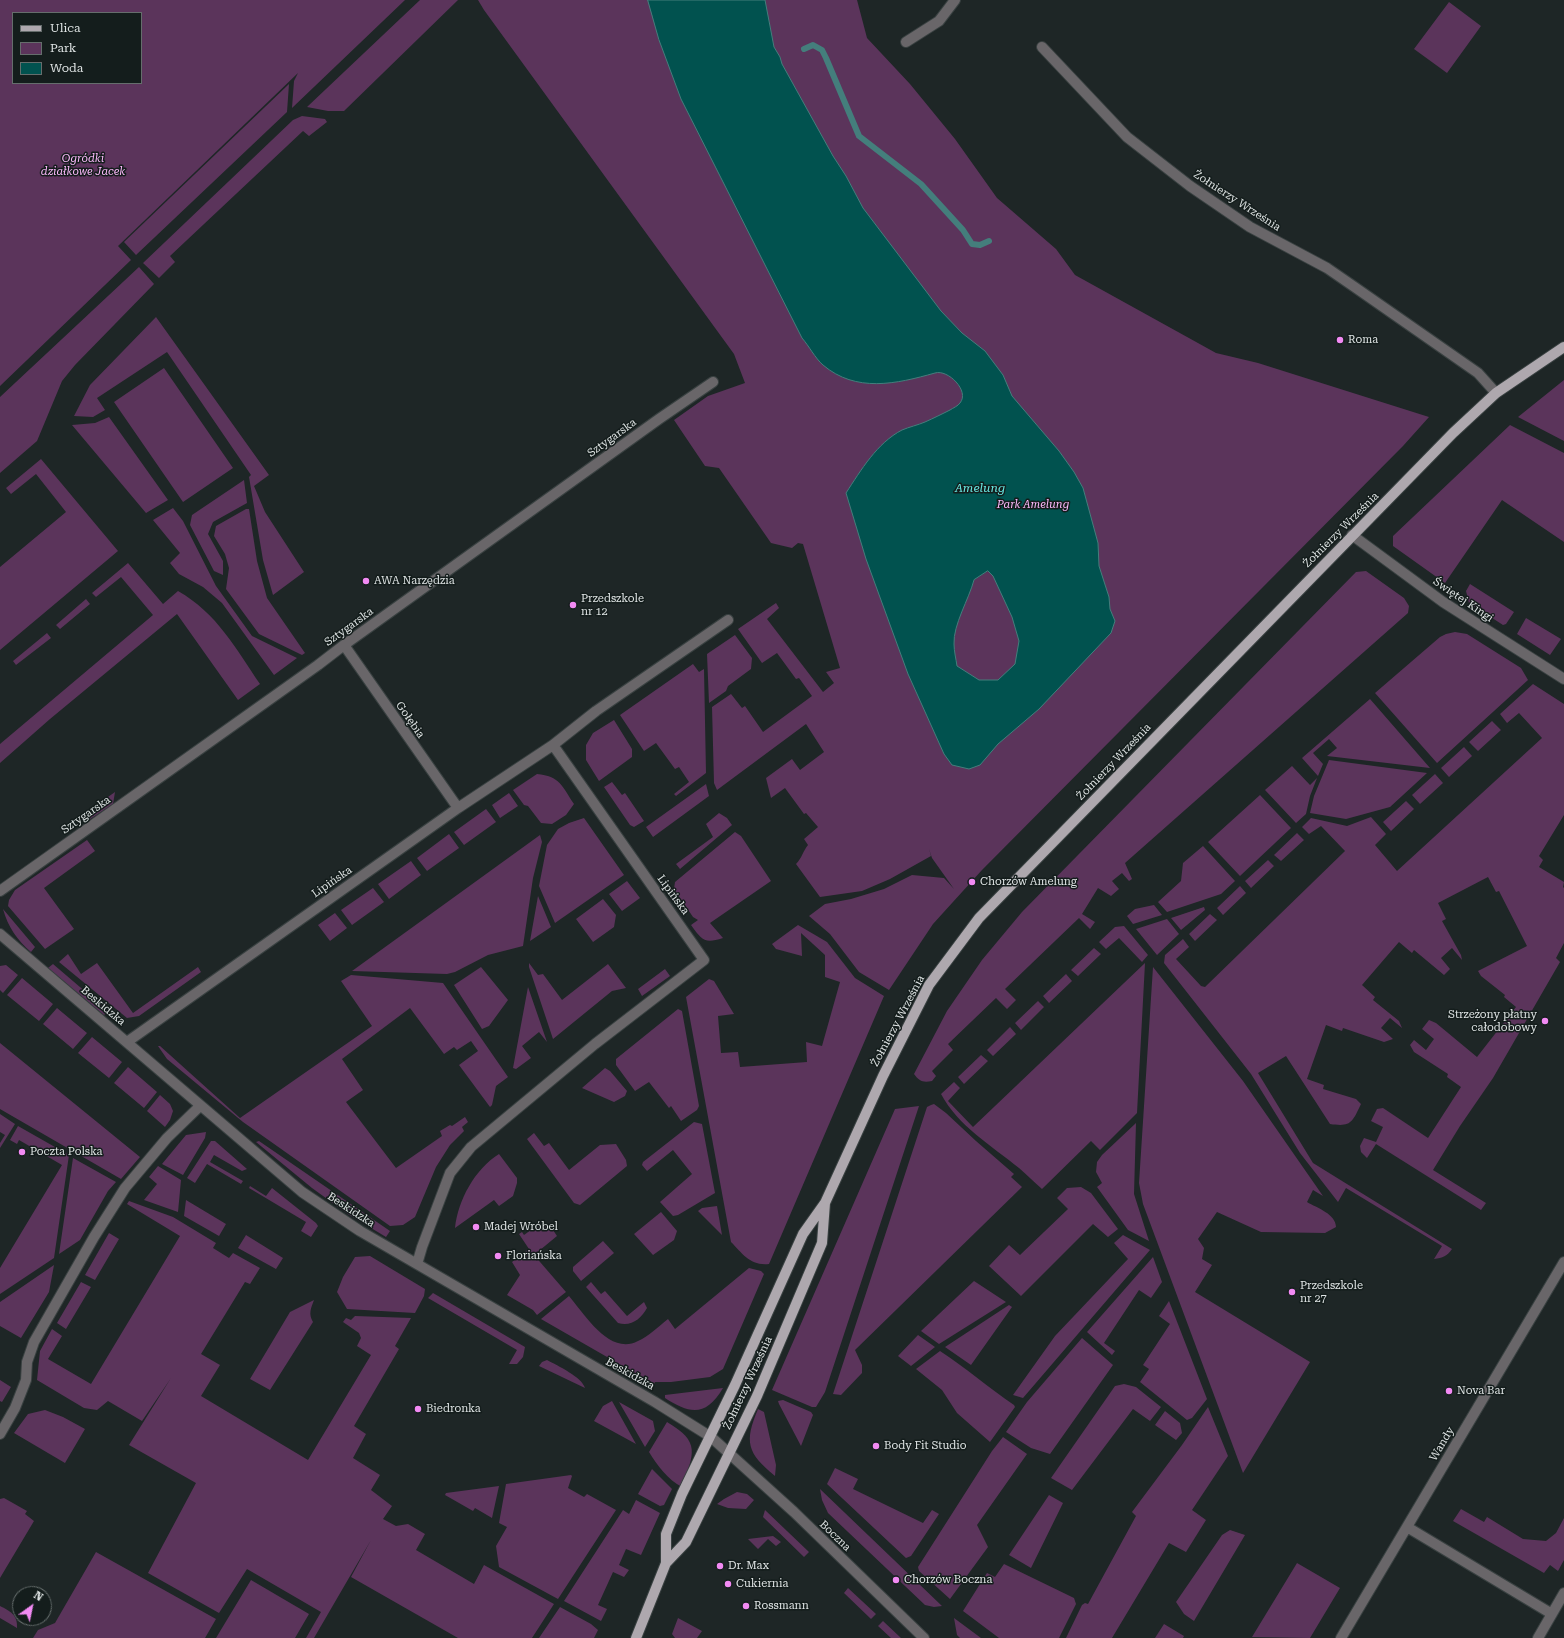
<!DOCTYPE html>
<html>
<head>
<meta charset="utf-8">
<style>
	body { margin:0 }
	#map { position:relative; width:1564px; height:1638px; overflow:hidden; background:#1e2626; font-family:"Roboto Serif",serif }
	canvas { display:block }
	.legend { position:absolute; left:12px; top:12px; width:130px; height:72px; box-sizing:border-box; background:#141d1c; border:1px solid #656d6c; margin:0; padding:5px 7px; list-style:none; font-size:12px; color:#dfe4e4 }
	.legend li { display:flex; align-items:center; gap:8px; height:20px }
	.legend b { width:20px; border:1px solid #656d6c }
	.north { position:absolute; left:12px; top:1586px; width:40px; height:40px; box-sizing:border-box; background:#141d1c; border:1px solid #656d6c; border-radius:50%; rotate:33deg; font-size:11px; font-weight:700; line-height:16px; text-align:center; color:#dfe4e4 }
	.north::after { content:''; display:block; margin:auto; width:14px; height:18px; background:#f28af3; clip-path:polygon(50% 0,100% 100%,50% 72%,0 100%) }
</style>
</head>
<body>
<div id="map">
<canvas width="1564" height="1638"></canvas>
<ul class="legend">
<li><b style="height:5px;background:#aea8ae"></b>Ulica</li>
<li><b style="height:11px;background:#5b345b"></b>Park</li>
<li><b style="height:11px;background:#01524f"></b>Woda</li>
</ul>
<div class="north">N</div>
</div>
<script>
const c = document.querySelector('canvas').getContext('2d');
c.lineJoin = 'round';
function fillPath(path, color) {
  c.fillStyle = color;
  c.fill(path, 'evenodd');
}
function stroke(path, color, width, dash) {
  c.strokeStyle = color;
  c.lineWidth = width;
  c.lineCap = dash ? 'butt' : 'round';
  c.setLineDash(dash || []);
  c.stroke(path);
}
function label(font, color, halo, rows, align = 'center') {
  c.font = font + ' "Roboto Serif",serif';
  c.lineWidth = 3;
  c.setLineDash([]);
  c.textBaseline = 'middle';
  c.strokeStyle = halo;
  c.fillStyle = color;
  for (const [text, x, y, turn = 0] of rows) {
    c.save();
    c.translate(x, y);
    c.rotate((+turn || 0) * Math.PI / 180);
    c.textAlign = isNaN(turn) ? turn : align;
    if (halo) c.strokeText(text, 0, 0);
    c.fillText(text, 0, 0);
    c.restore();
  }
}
const green = new Path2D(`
	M0,0H405L292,108L294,81L298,73L118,246L131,260L0,386ZM13,13H141V83H13Z
	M420,0H458L344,111H328L307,107Z
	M478,0H857L867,38L910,84L955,139L997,198L1056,249L1075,275L1216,353L1258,363L1429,417L1403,446L982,870L933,924L889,990L859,972L830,934L809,916L825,904L851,899L884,889L912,875L944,878L954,889L932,858L929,849L931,856L890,879L862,891L820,897L796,864C802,858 803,851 808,845L804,839L818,827L806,813L804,814L785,788L771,798L766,778L792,759L800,770L824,752L806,724L717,790L714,783L712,707L731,694L742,708L745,706L763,732L812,696L799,678L796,679L777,653L762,663L738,629L776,603L779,608L767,619L823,692L834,683L826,672L840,668L803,544L798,543L792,548L771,543L719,468L705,466L674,420L708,396L745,383L734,354L484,10Z
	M1449,2L1481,26L1447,73L1414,49Z
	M289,84L287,112L136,255L124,242Z
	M302,116L325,119L327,122L309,136L303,131L170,256L175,262L159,278L143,263L293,120Z
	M139,267L154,284L75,365L62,381L37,441L0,473V397Z
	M156,317L269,475L254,486L265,512L304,572L273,595L263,560L249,477L251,475L167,352L97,398L105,410L93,417L74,416L90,385Z
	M164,368L233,468L183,502L114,402Z
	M1564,380V441L1518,417Z
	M109,417L168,500L146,513L72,425L95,423Z
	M1510,425L1564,453V542L1502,500L1445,583L1393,546V536Z
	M41,459L118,551L0,650V567L66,512L36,474L11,494L6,488Z
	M244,480L247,503L213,522L208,534L223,561V575L214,571L190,525L192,515Z
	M173,508L183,521L216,586L252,636L297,658L274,675L222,603L203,587L179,574L170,563L180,553L153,520Z
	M246,509H249L257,561L267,598L305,653L302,655L259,634L226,589L229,568L225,554L214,536L216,526Z
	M128,563L163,604L178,591C217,613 236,649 260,684L238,700L177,614L50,719L0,763V744L153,615L121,577L96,597L92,593Z
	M1366,571L1404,598L1409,606L1408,613L1125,863L1132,879L1129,881L1122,873L1112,881L1119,889L1111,896L1098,888L1082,914L1095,922L1090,929L1079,918L1005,989L1016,1000L1007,1009L996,998L948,1044L953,1050L932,1071L936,1076L932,1081C923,1083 919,1081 914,1074L947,1011L982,960L1022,912L1356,572Z
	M1470,584L1514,612L1506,624L1503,625L1469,603L1466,591Z
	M86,599L90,604L60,629L56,625Z
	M1526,618L1561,639L1550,655L1517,634Z
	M1455,632L1467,634L1521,668L1528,680L1437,763L1375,693L1440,637L1446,634Z
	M47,633L51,638L16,665L13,661Z
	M735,635L752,658L751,669L728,686L726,691L709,703L707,654Z
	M693,664L699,672L704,669L706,773L676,796L674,794L689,782L679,767L675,769L656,743L644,751L620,715Z
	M1533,684L1564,704V815L1539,856L1543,860L1539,867L1564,882L1563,887L1564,888V943L1556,958L1560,962L1493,1078L1460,1126L1433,1170L1486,1203L1481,1210L1376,1144L1367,1158L1361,1152L1360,1146L1364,1138L1376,1142L1383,1127L1371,1121L1377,1109L1383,1108L1428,1138L1461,1087L1447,1077L1448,1074L1414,1052L1410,1045L1414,1040L1426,1050L1434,1039L1422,1029L1429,1020L1436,1023L1477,1057L1516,1007L1504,997L1505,995L1481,976L1478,971L1527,946L1499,891L1496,892L1488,877L1438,903L1446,919L1442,921L1461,955L1462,960L1452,948L1441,958L1450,969L1444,975L1414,950L1412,953L1399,942L1362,985L1375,997L1373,1000L1399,1021L1402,1028L1390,1018L1381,1028L1393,1039L1384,1042L1343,1028L1342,1031L1326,1025L1307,1079L1324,1085L1323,1089L1356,1099L1361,1104C1352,1123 1351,1127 1330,1124L1286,1056L1258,1073L1313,1163L1452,1249C1447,1256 1443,1258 1434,1259L1442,1246L1346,1188L1338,1202L1300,1153L1251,1074L1164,963L1165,955L1183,939L1189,947L1176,959L1201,986L1205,987L1345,851L1321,826L1309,834L1302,827L1311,818L1347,826L1371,817L1386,834L1375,845L1397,871L1542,738L1519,713L1507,723L1500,714Z
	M1370,699L1430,768L1327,756L1337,748L1329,739L1313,753L1323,764L1318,776L1302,758Z
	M614,720L632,749V757L599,781L586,760V745L593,733Z
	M1492,721L1501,730L1478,751L1469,742Z
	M1464,747L1472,756L1449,777L1441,768Z
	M1329,760L1427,773L1390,807L1346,819L1310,813L1314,796Z
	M1292,766L1310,785L1317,778L1310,796L1306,814L1296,823L1265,790Z
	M537,774C560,776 562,786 574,804L566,815L552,824L541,823L528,806L524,805L513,790Z
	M1435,774L1443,783L1420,804L1412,795Z
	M612,782L622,795L625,793L644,821L634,827L630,825L604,787Z
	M706,784L709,796L653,837L646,827Z
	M115,792L113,804L87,821L80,817Z
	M509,793L518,806L500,818L492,805Z
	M1260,795L1291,828L1240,876L1208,842Z
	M1406,801L1414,809L1391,831L1383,822Z
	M486,809L496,822L464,845L454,832Z
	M719,813L727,818L732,825L680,869L676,864L713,837L706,824Z
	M584,818L624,875L555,923L539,886L547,845L558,829L569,823Z
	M735,832L741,836L771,881L710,923L723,938C704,944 702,940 691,925L698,920L693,917L674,889L675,882Z
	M1297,833L1304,840L1281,861L1274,855Z
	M449,834L459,848L427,871L417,858Z
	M540,835L542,842L533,878L523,946L488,955L455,972L447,974L352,971Z
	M87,840L95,851L44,888L74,929L45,949L8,906L9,900L15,890Z
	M1203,846L1235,881L1221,894L1167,912L1158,902L1181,881L1183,863Z
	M1268,860L1274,866L1251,888L1245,881Z
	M411,861L421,875L389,899L378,884Z
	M627,881L640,898L622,911L609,894Z
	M1240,886L1246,893L1223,915L1217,908Z
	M373,888L384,902L352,925L341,910Z
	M538,896L551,927L530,941Z
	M603,899L616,915L614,927L593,942L576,919Z
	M1154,905L1162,915L1133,924L1127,916L1135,909Z
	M1204,907L1205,910L1181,930L1171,918Z
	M3,909L35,947L31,952C17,940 8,927 3,909Z
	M335,913L347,928L330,941L318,925Z
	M1210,914L1217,920L1195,941L1189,934Z
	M1167,919L1179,934L1157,955L1136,929Z
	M798,925L827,942L855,978L884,996L769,1264C750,1266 743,1254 731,1242L686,997L709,979L714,981L734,1014L718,1016L721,1053L738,1052L740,1067L807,1062L806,1042L822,1046L840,982L825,977V955L801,933L802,956L776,949L772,944Z
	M1124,926L1148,955L1142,962L1119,938L1106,949L1099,942L1115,927Z
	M1094,948L1101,954L1078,976L1071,970Z
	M68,954L81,974L97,963L133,1013L198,967L201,972L139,1016L127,1018L59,962Z
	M529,963L538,975L543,974L562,1000L608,964L626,988L612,991L553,1039L529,967Z
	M1145,963L1137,1113L1100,1150L1091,1141L1042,1189C1034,1182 1027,1175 1019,1168C992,1146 958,1126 941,1094L954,1082L960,1088L948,1101L973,1127Z
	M53,964L108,1011L104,1015L48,968Z
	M6,965L18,975L3,993L0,990V966Z
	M481,967L508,1000L489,1026L482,1029L454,985Z
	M1153,967L1243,1081L1323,1196L1313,1190L1307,1202C1317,1208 1336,1214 1336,1227L1325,1233L1261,1232L1217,1212L1198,1239L1204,1248L1202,1259L1212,1265L1195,1292L1310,1362L1243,1473L1143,1204L1139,1183Z
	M665,969L670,976L642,996L638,989Z
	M1066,974L1072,981L1049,1003L1043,996Z
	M351,975L443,983L508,1077L496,1086L492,1105L490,1107L459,1065L478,1051L471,1041L457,1050L454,1047L444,1054L410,1008L342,1059L363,1090L346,1102L396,1168L442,1136L440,1131L450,1125L452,1126L465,1117L468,1122L462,1127L464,1131L450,1145L436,1167L415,1217L403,1225L390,1226L243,1122L167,1059L158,1046H160L240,1118L372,1026L341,981Z
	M22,978L53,1004L39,1021L7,995Z
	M528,987L547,1042L539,1032L522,1046L531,1058L516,1069L513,1068Z
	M1038,1001L1044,1007L1021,1030L1015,1023Z
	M57,1008L87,1033L73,1049L43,1024Z
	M678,1009L682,1011L699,1106L697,1110L681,1121L671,1106L669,1108L649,1082L635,1091L616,1065V1059Z
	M1010,1027L1016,1034L993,1056L987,1050Z
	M92,1037L122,1062L109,1078L78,1053Z
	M0,1043L140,1157L121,1179L0,1109Z
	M981,1055L988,1061L964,1084L958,1077Z
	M128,1067L157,1092L144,1108L114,1083Z
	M605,1068L610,1071L627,1091L625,1096L614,1102L582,1088Z
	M160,1095L170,1104L173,1111L170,1120L165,1127L147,1111Z
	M934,1104L946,1113L976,1141L1014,1174L1011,1177L1022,1187L855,1350L862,1365V1373L841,1395L833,1394L927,1107L931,1105Z
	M919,1106L825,1392L816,1407H812L772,1390L895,1109Z
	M0,1114L15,1124L0,1148V1143L5,1135L0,1132Z
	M694,1122L702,1124L715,1193L678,1215L673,1216L660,1202L692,1174L673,1150L647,1171L642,1165L643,1162Z
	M1136,1123L1134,1194L1149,1241L1128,1230L1097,1187L1102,1183L1096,1172L1097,1162L1102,1155Z
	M18,1126L69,1155L54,1258L0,1294V1268L62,1165L19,1140L17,1144L10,1140Z
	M206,1132L205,1138L183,1175L162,1164L186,1135Z
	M534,1133L544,1146L549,1143L569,1170L600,1145L616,1144L626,1160L627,1166L580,1205L574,1203L527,1139Z
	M211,1141H215L247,1169L242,1171L214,1155L210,1162L243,1181L241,1184L207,1164L195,1183L187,1178Z
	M259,1141L390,1231L386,1237L348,1214L312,1188L256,1142Z
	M499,1154L517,1178V1183L513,1196L499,1206L494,1200L455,1228C458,1200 475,1169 499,1154Z
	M73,1158L116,1182L108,1191L80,1240L59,1254Z
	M158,1166L181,1180L178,1212L144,1200L157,1184L149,1177Z
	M250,1186L266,1196L272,1188L316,1223L318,1226L311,1237L301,1231L306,1222L249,1188Z
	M1081,1187L1091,1193L1118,1229L1108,1237L1093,1224L1021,1296L989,1266L1009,1245L1020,1255L1068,1209L1057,1198L1067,1188Z
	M186,1200L226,1224L219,1236L184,1216Z
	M129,1201L173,1217L216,1243L213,1248L229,1258L233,1253L260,1268L250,1284L245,1282L201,1354L220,1365L201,1396L308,1460L371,1355L357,1346L361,1338L359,1333L343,1322L346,1318L351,1320L355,1316L411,1318L395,1346L399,1349L354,1426L366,1434L353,1458L380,1475L371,1490L392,1506L383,1519L396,1526L408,1524L425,1534L416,1550L474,1584L484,1565L554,1604L532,1638H458L351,1577L371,1540L314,1638H306L321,1612L247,1569L219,1613L148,1573L196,1483L129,1445L171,1378L142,1421L108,1401L97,1410L84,1408L37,1380L40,1351L52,1329L62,1336L48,1359L91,1384L180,1236L127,1204Z
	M717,1206L722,1235L698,1211L702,1208Z
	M661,1212L677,1231L674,1240L653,1255L634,1234Z
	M548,1226L553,1230L557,1236L534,1255L566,1292L537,1315L533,1310L507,1295L520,1275L512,1262L529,1249L519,1234L522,1232L524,1235L535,1227Z
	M109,1233L119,1239L95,1280L85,1275Z
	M246,1235L283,1258L276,1269L238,1248Z
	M1123,1235L1150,1250L1023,1398L1013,1395L1055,1336L1128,1259L1114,1243Z
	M603,1241L614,1253L581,1281L573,1271V1267Z
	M370,1256L425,1289L424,1296L415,1313L347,1309L337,1292L343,1277L355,1257Z
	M1153,1257L1162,1282L1151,1298L1139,1290L1104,1343L1115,1351L1112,1355L1087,1332Z
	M54,1265L49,1292L21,1338L0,1326V1302Z
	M749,1268L761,1271L764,1274L723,1369L710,1377L671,1382H655L654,1384L541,1319L569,1296C585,1315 610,1356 638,1341C649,1336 659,1326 668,1319L675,1329Z
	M974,1281L1006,1302L939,1344L921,1331Z
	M81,1282L91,1287L66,1329L57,1323Z
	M591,1282L601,1294L605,1291L627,1316L644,1302L647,1308C641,1319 631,1327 618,1323L586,1287Z
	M433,1293L525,1347L523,1357L517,1364H509L517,1350L428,1298Z
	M314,1300C311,1308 308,1314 313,1322L270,1390L250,1379L290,1312Z
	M1169,1301L1207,1399L1192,1418L1187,1420L1140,1382L1149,1369L1143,1365L1170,1324L1159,1316Z
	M1009,1305L1012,1307L971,1365L945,1347Z
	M918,1335L935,1347L911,1366L898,1356Z
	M1082,1338L1113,1365L1050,1454L1031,1448L1006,1432L1027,1402Z
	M940,1351C966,1368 989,1388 1014,1405L1015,1407L990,1442L957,1413L942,1390L916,1369Z
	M547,1360C558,1366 582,1377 585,1388L539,1366L542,1362Z
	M0,1380L11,1387L2,1402L0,1401Z
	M1124,1384L1136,1387L1161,1407L1150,1421L1133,1409L1072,1490L1051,1478L1115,1386Z
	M723,1388C706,1417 690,1414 665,1398V1395Z
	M783,1400L811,1412L813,1415L801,1446L779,1404L778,1401Z
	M612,1401L636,1444L594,1421L603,1406Z
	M619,1402L653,1421L655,1431L645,1447Z
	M1208,1407L1228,1456L1192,1510L1206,1520L1186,1552L1169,1543L1112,1638H1066L1082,1605L1085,1603L1088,1604L1136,1516L1132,1512L1182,1445Z
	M758,1409L764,1412L776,1465L775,1476C747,1453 744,1442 758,1409Z
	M45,1410L63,1417L85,1429L65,1463L14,1433L28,1414Z
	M1165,1411L1180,1423L1182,1433L1176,1440L1155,1425Z
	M667,1422C701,1442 694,1453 682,1487C668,1480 657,1465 649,1452Z
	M1003,1437L1027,1454L977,1525L988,1547L950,1599L919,1571L918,1567L992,1451Z
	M835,1468L858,1479L853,1489L923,1523L932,1510L939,1514L911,1556L906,1558L827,1484Z
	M652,1469L672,1489L664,1505L660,1506L638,1494Z
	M571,1475L572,1476L568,1488L584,1497L587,1494L616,1510L558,1599L499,1567L496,1546L507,1527L499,1523L506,1484Z
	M499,1486L492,1518L475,1508L473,1511L445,1495L446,1493Z
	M820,1489L942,1606L934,1607L925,1605L828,1513L822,1500Z
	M737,1492L747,1494L754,1500L746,1509L728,1508L717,1504L724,1499Z
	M1049,1495L1063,1503L1031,1568L1009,1555Z
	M4,1498L27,1511L25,1514L34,1521L0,1578V1499Z
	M636,1500L660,1513L641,1555L626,1549L619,1565L629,1570L624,1577L613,1572L598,1605L607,1609L601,1621L564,1601L623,1510L629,1514Z
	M1461,1509L1484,1522L1487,1517L1523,1539L1546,1541L1556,1533L1564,1518V1560L1558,1571L1550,1565L1544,1573L1453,1521Z
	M765,1510L809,1552L804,1557L763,1517Z
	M1230,1530L1245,1535L1194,1621L1184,1614L1176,1602L1222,1535Z
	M773,1536L781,1542L776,1546L768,1539L758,1549L748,1539Z
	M96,1552L216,1619L205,1638H33L38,1630L55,1623Z
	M1297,1563L1340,1588L1310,1638L1252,1637Z
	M1004,1564L1074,1598L1076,1604L1059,1638H999L963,1611L987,1573L995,1577Z
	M251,1580L309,1614L295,1638H216Z
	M848,1588L876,1614L871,1619L844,1593Z
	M0,1606C10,1611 18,1615 17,1628L0,1618Z
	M560,1607L591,1624L598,1630L594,1638H539Z
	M678,1618L702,1631L697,1638H675L672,1634Z
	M954,1618L981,1638H960L957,1635Z
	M883,1621L901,1638H891L878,1626Z
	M1164,1624L1184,1636L1183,1638H1155Z`);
const water = new Path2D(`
	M648,0H765L774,47L780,57L782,64L833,156L846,176L863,208L941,311L962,333L985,351L1003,375L1012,396L1059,451L1074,472L1083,488L1098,543L1099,566L1109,597L1110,609L1115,621L1111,633L1039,709L998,744L980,765L969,769L952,765L944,754L908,674L866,559L846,493C861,470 877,443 902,430C909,427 918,425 925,422C934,418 942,414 950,410C953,408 958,406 960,403C970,391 948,369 935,373C896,384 856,393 823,365C815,358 809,346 802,338L681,99L659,40ZM988,571L993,576L1012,617L1019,641L1015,664L998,680H979L957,666C956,659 954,651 954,644C953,625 969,599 974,580Z`);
const stream = new Path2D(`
	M804,49L813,45L822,50L826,58L859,136L921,184L963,230L972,244L980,245L989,241`);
const minor = new Path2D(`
	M906,42L939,21L955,0
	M1042,47L1127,137L1190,186L1250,227L1327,268L1356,288L1478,373L1496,393
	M1352,535L1443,602L1564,679
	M344,645L458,808
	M0,891L318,665L344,645L659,419L713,382
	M0,934L302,1192L360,1231L655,1402L711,1437L794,1512L924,1638
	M127,1042L458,808L553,745
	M417,1264L422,1247L450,1173L471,1147L595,1044L704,960L553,745L596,711L728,620
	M0,1434L15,1408L26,1380L27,1362L34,1342L94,1237L125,1188L167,1138L200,1106
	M1407,1527L1552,1614
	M1341,1638L1564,1262
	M1538,1638L1564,1593`);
const major = new Path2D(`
	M666,1563V1534L682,1494L735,1385L803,1234L825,1203L883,1076L929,985L979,918L1453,433L1496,393L1564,347
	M636,1638L666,1563L686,1542L757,1396L822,1243L825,1203`);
const markers = [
	[1340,340,4,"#f28af3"],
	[366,581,4,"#f28af3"],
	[573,605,4,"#f28af3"],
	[972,882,4,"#f28af3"],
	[1545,1021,4,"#f28af3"],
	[22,1152,4,"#f28af3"],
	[476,1227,4,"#f28af3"],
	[498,1256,4,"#f28af3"],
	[1292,1292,4,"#f28af3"],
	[1449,1391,4,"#f28af3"],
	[418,1409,4,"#f28af3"],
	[876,1446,4,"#f28af3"],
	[720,1566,4,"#f28af3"],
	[896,1580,4,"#f28af3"],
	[728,1584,4,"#f28af3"],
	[746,1606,4,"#f28af3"]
];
const parkNames = [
	["Ogródki",83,159],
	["działkowe Jacek",83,172],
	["Park Amelung",1033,505]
];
const streetNames = [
	["Żołnierzy Września",1237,201,33],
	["Sztygarska",612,438,-36],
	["Żołnierzy Września",1341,530,-45],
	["Świętej Kingi",1463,600,34],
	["Sztygarska",349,627,-36],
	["Gołębia",410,720,55],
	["Żołnierzy Września",1114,762,-46],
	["Sztygarska",86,815,-35],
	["Lipińska",332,882,-35],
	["Lipińska",673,895,54],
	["Beskidzka",103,1006,40],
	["Żołnierzy Września",898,1021,-62],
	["Beskidzka",351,1210,33],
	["Beskidzka",630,1374,29],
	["Żołnierzy Września",748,1383,-65],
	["Wandy",1442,1444,-59],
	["Boczna",835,1536,44]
];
const poiNames = [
	["Roma",1348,340],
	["AWA Narzędzia",374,581],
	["Przedszkole",581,599],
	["nr 12",581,612],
	["Chorzów Amelung",980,882],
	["Strzeżony płatny",1537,1015,"right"],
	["całodobowy",1537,1028,"right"],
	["Poczta Polska",30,1152],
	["Madej Wróbel",484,1227],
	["Floriańska",506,1256],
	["Przedszkole",1300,1286],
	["nr 27",1300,1299],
	["Nova Bar",1457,1391],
	["Biedronka",426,1409],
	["Body Fit Studio",884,1446],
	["Dr. Max",728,1566],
	["Chorzów Boczna",904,1580],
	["Cukiernia",736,1584],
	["Rossmann",754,1606]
];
const waterNames = [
	["Amelung",980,488]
];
fillPath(green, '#5b345b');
fillPath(water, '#01524f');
stroke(water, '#447e7c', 1);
stroke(stream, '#447e7c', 6);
stroke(minor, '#394141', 12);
stroke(major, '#394141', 12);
stroke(minor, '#696669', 10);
stroke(major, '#aea8ae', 10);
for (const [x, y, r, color] of markers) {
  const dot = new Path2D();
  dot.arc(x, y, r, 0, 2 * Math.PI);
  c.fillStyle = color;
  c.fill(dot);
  stroke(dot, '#141d1c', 1.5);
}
label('italic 11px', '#fdbafc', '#141d1c', parkNames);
label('11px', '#dfe4e4', '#141d1c', streetNames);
label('11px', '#dfe4e4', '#141d1c', poiNames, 'left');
label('italic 12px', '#68eae4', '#141d1c', waterNames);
</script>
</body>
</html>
